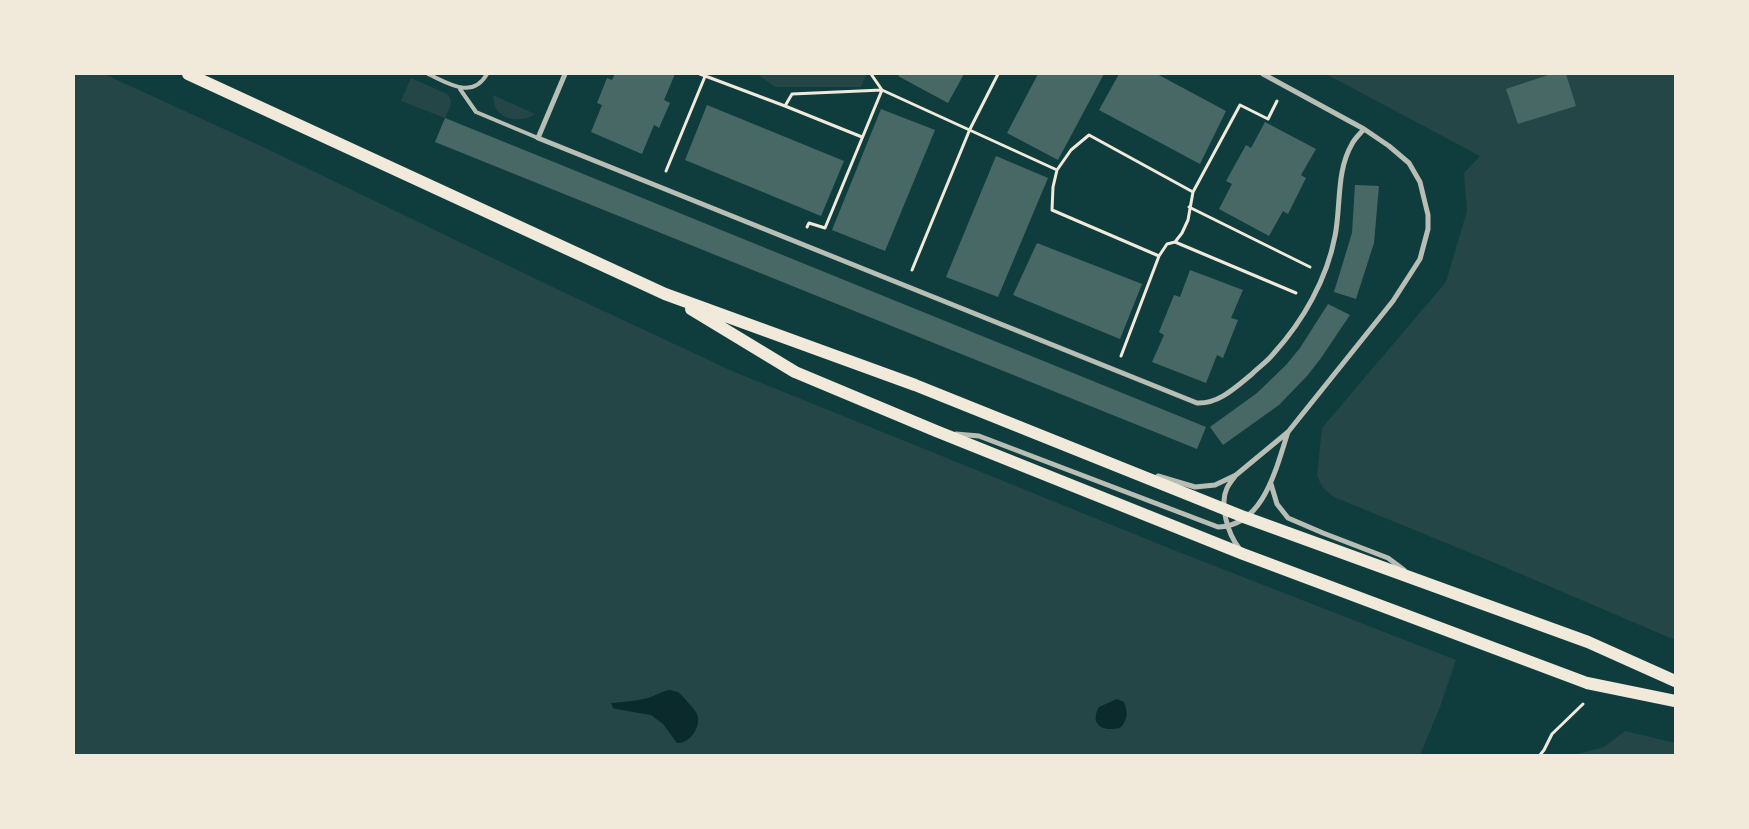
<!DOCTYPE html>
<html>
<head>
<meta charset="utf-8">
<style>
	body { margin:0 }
	#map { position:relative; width:1749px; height:829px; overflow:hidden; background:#0f3d3e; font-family:"Times New Roman",serif }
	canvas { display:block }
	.frame { position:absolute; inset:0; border:75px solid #f1e9da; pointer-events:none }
</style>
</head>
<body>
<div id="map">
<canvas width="1749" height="829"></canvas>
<div class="frame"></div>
</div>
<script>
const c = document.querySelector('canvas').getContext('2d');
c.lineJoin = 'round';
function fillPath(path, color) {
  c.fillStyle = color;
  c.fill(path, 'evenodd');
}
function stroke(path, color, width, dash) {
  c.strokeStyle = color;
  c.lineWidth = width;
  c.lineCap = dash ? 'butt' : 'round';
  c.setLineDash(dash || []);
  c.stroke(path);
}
const green = new Path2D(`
	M74,74H104L261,146L563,292L732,371L1171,549L1456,660L1440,707L1420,755H74Z
	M757,74H865L866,75L861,87H775Z
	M1326,74H1675V640L1495,563L1334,497L1323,488L1317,476L1322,428L1446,282L1467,211L1464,173L1480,156Z
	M411,78L447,94C455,101 449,109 445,118L401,101Z
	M493,95L535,114C523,122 504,122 495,107C494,104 493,98 493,95Z
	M1625,731L1675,743V755H1574L1604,747Z`);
const water = new Path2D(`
	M670,690C671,690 677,692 678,692C681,694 696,711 697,714C702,726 690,744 677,743L663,724L651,715L616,709L613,708L611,703C624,702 635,701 648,698C656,696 661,691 670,690Z
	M1117,699L1124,702C1128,712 1128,720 1120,728C1103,732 1089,725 1099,707Z`);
const building = new Path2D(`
	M615,74H675L664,100L670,103L659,128L654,125L642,154L591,132L602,105L597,103L607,78L612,80Z
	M900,74H964L948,103L898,76Z
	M1038,74H1104L1058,160L1007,133Z
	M1119,74H1157L1226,111L1200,164L1099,110Z
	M1551,74H1566L1576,106L1518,124L1506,89Z
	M707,105L844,161L821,216L685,160Z
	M881,109L935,130L885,251L832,230Z
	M445,118L544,158L1206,427L1197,449L435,142Z
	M1265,122L1316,149L1301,175L1306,178L1288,214L1283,211L1269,236L1219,209L1232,184L1226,181L1246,145L1251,148Z
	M996,156L1048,178L998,297L946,277Z
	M1355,185L1379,186L1374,243L1356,299L1334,292L1352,233Z
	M1037,243L1142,284L1120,339L1013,295Z
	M1190,270L1243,290L1231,318L1238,320L1223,358L1217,355L1206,383L1152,362L1164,335L1159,332L1174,295L1180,297Z
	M1328,304L1350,315L1321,358L1307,376L1279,405L1223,445L1210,427L1257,393L1286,365L1300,348Z`);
const path = new Path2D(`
	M700,74L785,106L792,94L882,90L871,74
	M785,106L862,137
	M666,171L706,74
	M1193,192L1240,105L1268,119L1277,101
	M1189,207L1310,267
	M807,227L809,223L825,228L882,90L1057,170L1053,187L1052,210L1159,256L1167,244L1175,242L1182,233L1188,220L1193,192L1089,135L1071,150L1057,170
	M1175,242L1296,293
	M912,270L970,129L998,74
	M1121,356L1159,256
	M1540,755L1544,750L1552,734L1583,704`);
const service = new Path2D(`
	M428,74C448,83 472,100 487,74
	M460,89L476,112L538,138`);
const minor = new Path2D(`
	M565,74L538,138L1197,403C1219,404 1236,387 1252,374C1259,367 1268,361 1274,353C1303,321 1327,279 1335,236C1341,207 1336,171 1352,144C1355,138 1360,134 1364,129
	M956,434L979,436L1218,527C1264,526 1276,468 1288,432
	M1236,475C1233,479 1229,484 1227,488C1219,505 1228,534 1239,548
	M1158,476L1195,487L1215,485L1236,475L1288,432L1393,301L1420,259L1428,229V215L1420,182L1409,163L1389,146L1364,129L1263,74
	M1271,484L1277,504L1288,518L1323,533L1388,558L1404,570`);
const primary = new Path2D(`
	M188,74L665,294L915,385L1244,517L1588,642L1675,681
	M691,309L795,372L936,431L1243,554L1587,683L1675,701`);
fillPath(green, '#244646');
fillPath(water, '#0a2a2b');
fillPath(building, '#486865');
stroke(path, '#f1e9da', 3);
stroke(service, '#b8beb3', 4);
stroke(minor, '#b8beb3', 5);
stroke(primary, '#f1e9da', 12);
</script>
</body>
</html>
